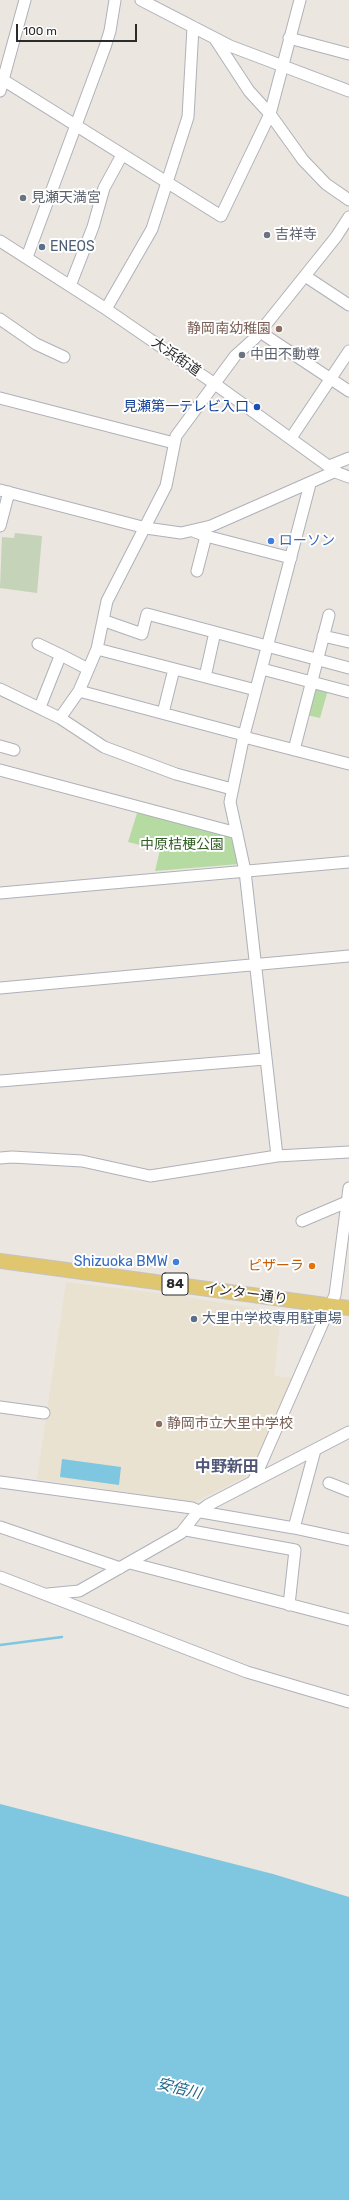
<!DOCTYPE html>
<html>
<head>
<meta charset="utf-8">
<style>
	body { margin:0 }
	#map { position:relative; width:349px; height:2200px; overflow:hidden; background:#ebe6df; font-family:Rubik,sans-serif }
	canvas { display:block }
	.scale { position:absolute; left:16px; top:24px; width:121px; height:18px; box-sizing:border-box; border:2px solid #2b2b2b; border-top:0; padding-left:5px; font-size:12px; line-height:14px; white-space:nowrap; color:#2b2b2b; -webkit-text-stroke:3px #fff; paint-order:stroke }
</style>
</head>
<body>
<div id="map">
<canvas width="349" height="2200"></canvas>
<div class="scale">100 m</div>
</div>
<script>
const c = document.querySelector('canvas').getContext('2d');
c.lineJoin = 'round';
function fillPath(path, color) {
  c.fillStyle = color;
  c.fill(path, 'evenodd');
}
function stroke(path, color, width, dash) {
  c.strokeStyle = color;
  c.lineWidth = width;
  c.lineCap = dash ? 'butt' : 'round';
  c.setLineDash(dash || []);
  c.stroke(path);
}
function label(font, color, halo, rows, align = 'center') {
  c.font = font + ' Rubik,"Noto Sans JP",sans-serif';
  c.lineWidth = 4;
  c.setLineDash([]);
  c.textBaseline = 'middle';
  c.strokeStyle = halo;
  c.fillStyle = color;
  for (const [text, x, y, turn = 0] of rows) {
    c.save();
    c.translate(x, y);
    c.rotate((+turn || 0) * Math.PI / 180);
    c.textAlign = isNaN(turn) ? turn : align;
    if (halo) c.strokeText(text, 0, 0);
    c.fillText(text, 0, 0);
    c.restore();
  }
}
const education = new Path2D(`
	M66,1282L182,1296L281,1313L274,1376L293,1378L253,1470L243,1478L195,1502L37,1479Z`);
const green = new Path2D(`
	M315,687L328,690L320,718L307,715Z
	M138,810L232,835L239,864L155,871L160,850L128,842Z`);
const cemetery = new Path2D(`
	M15,533L42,536L37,593L0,588L2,537L14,538Z`);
const water = new Path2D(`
	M62,1459L121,1467L119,1485L60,1477Z
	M0,1804L273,1874L349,1897V2200H0Z`);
const stream = new Path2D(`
	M0,1645L62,1637`);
const minor = new Path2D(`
	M141,0L230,46L349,91
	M289,38L349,54
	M215,39L249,91L270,114L303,160L326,184L349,200
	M0,78L221,216L270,114L300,0
	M0,91L25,0
	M0,241L103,307L215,384L338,473L349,477
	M27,257L105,47L110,31L115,0
	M305,276L349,305
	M70,286L93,227L104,188L122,155
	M106,309L152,229L188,117L193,27
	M0,319L36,344L64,357
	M260,332L349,391
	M0,398L174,443
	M291,438L349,351
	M329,466L349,458
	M0,490L146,528L181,533L211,526L336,471
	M0,526L9,492
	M193,531L206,536L291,558
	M197,571L206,536
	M105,621L142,634L147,614L349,668
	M323,636L349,642
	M38,644L59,654V659L40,707
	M97,649L256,690
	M59,654L88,669
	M262,669L349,692
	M205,677L215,632
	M0,689L60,718L104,747L176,774L232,789
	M79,691L244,735
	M163,713L174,669
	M60,718L79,691L97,649L107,601L166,486L176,436L235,356L255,338L336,237L349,217
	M244,737L349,764
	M0,746L14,750
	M294,750L329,615
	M0,770L237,833
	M0,893L349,862
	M0,988L349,956
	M0,1081L265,1059
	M277,1156L245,871L230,802L244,735L310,484
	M0,1158L12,1157L82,1161L150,1176L277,1156L349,1152
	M302,1221L349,1201
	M0,1407L44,1413
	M0,1482L192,1508L201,1512L294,1528L349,1540
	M253,1482L335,1295L349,1188
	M329,1483L349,1491
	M0,1527L120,1568
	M294,1528L315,1450
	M186,1530L295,1550L289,1605
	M130,1563L349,1620
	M0,1577L247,1672L349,1702
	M48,1594L79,1591L181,1533L196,1514L208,1505L349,1432`);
const major = new Path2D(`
	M0,1261L349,1308`);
const markers = [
	[23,198,4,"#6b7280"],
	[267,235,4,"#6b7280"],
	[42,247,4,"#5c6f8a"],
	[279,329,4,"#8d6e63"],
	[242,355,4,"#6b7280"],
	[257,407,4,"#1a4fb4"],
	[271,541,4,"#3f7fe0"],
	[176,1262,4,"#3f7fe0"],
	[312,1266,4,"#e8710a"],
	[194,1319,4,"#5c6f8a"],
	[159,1424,4,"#8d6e63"]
];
const shields = [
	[175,1284,26]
];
const shieldNames = [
	["84",175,1284]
];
const worshipNames = [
	["見瀬天満宮",31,198],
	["吉祥寺",275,235],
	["中田不動尊",250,355]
];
const serviceNames = [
	["ENEOS",50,247],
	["大里中学校専用駐車場",202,1319]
];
const educationNames = [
	["静岡南幼稚園",271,329],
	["静岡市立大里中学校",167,1424,"left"]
];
const streetNames = [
	["大浜街道",176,357,35],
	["インター通り",246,1294,8]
];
const transitNames = [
	["見瀬第一テレビ入口",249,407]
];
const shopNames = [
	["ローソン",279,541],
	["Shizuoka BMW",168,1262,"right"]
];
const parkNames = [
	["中原桔梗公園",182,845]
];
const foodNames = [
	["ピザーラ",304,1266]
];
const waterNames = [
	["安倍川",179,2089,14]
];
const quarterNames = [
	["中野新田",227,1467]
];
fillPath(education, '#eae2d1');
fillPath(green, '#b5dba2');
fillPath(cemetery, '#c5d3b8');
fillPath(water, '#7fc6e0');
stroke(stream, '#7fc6e0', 2.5);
stroke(minor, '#afb1ba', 13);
stroke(major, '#c4c4c4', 16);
stroke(minor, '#fff', 11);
stroke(major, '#e0c66f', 14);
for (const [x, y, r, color] of markers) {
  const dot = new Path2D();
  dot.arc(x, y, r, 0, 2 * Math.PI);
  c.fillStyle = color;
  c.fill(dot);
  stroke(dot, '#fff', 1.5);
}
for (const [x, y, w] of shields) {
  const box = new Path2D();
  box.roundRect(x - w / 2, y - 11, w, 22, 3);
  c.fillStyle = '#fff';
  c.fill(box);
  stroke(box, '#2b2b2b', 1);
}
label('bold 13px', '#2b2b2b', null, shieldNames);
label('14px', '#5b616d', '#fff', worshipNames, 'left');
label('14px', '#4e5e75', '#fff', serviceNames, 'left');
label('14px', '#785e54', '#fff', educationNames, 'right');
label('14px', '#2b2b2b', '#fff', streetNames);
label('14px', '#164399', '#fff', transitNames, 'right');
label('14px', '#366cbe', '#fff', shopNames, 'left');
label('14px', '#305f23', '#fff', parkNames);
label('14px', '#c56008', '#fff', foodNames, 'right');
label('italic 15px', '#1e668c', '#fff', waterNames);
label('bold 16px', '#515776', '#fff', quarterNames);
</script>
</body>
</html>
